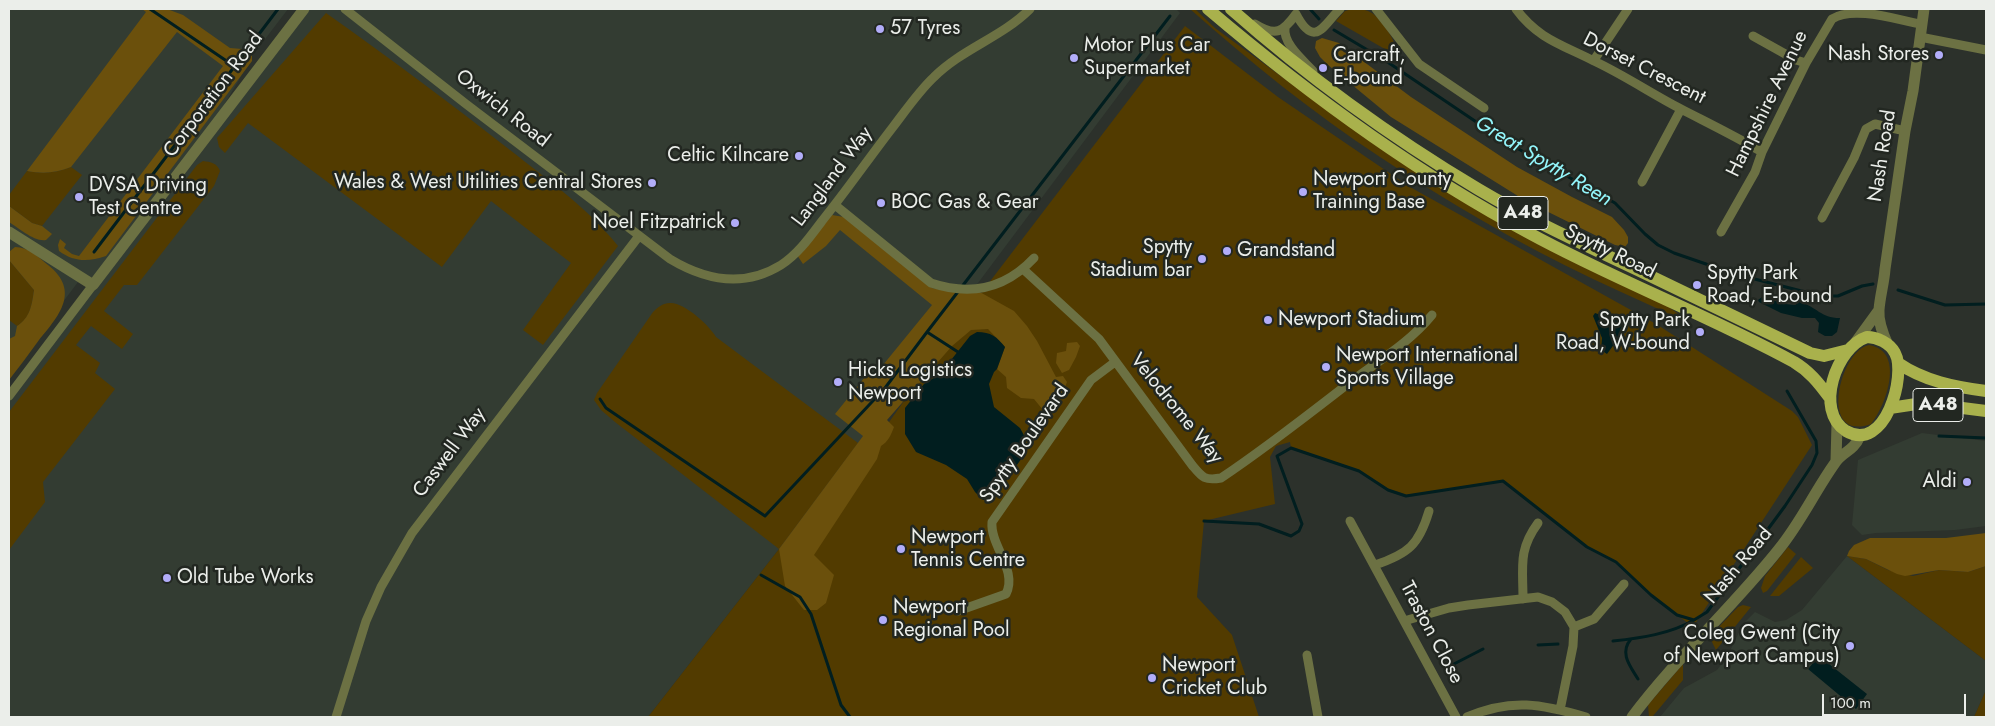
<!DOCTYPE html>
<html>
<head>
<meta charset="utf-8">
<style>
	body { margin:0 }
	#map { position:relative; width:1995px; height:726px; overflow:hidden; background:#2c312b; font-family:Jost,sans-serif }
	canvas { display:block }
	.frame { position:absolute; inset:0; border:10px solid #ebeeea; pointer-events:none }
	.scale { position:absolute; left:1822px; top:694px; width:144px; height:22px; box-sizing:border-box; border:2px solid #ebeeea; border-top:0; padding-left:6px; font-size:15px; line-height:18px; white-space:nowrap; color:#ebeeea; -webkit-text-stroke:4px #222721; paint-order:stroke }
</style>
</head>
<body>
<div id="map">
<canvas width="1995" height="726"></canvas>
<div class="frame"></div>
<div class="scale">100 m</div>
</div>
<script>
const c = document.querySelector('canvas').getContext('2d');
c.lineJoin = 'round';
function fillPath(path, color) {
  c.fillStyle = color;
  c.fill(path, 'evenodd');
}
function stroke(path, color, width, dash) {
  c.strokeStyle = color;
  c.lineWidth = width;
  c.lineCap = dash ? 'butt' : 'round';
  c.setLineDash(dash || []);
  c.stroke(path);
}
function label(font, color, halo, rows, align = 'center') {
  c.font = font + ' Jost,sans-serif';
  c.lineWidth = 5;
  c.setLineDash([]);
  c.textBaseline = 'middle';
  c.strokeStyle = halo;
  c.fillStyle = color;
  for (const [text, x, y, turn = 0] of rows) {
    c.save();
    c.translate(x, y);
    c.rotate((+turn || 0) * Math.PI / 180);
    c.textAlign = isNaN(turn) ? turn : align;
    if (halo) c.strokeText(text, 0, 0);
    c.fillText(text, 0, 0);
    c.restore();
  }
}
const built = new Path2D(`
	M9,9H150L243,73L205,137L308,9H1176L1180,13L779,549L648,717H9V396L93,285L81,278L9,374Z
	M155,9H288L243,68Z
	M1922,433L1986,441V526L1955,530L1876,533L1862,535L1852,525L1858,460Z
	M1847,556L1986,661V690L1974,717H1660L1684,688L1717,670L1727,657L1743,624L1755,612L1775,622L1786,620L1802,610Z`);
const green = new Path2D(`
	M1190,9H1195L1215,28L1378,147L1667,306L1683,317L1682,320C1653,306 1622,293 1593,279C1519,244 1448,202 1380,157C1313,113 1250,62 1190,9Z
	M1352,9C1357,9 1363,9 1368,11C1381,16 1398,43 1397,56L1336,21L1345,11Z
	M326,13C388,57 449,102 510,150C548,180 587,207 618,246L543,345L523,330L571,263L491,201L442,267L248,123L225,153L219,147L217,138Z
	M1185,26L1278,97L1410,187L1656,324L1792,411L1798,417L1812,445L1693,627L1651,595L1616,562L1587,547L1504,481L1406,496L1388,490L1359,471L1291,448L1290,442L1276,446L1270,457L1275,504L1204,521L1197,597L1232,635L1259,717H648L779,549L615,422L601,410L594,400L597,393L653,312C658,307 663,303 670,303C684,302 710,326 716,337L858,443L779,549L794,556L975,301Z
	M203,161C211,162 217,163 220,171L214,186L137,285H124L104,311L133,334L122,349L91,326L76,345L100,363L95,373L115,389L43,482L45,502L9,550V412L197,165Z
	M71,167L82,175L42,226L32,223L9,206V195L27,171C43,174 56,173 71,167Z
	M9,260L34,290C32,305 30,319 17,326L9,320Z
	M1869,345C1906,351 1886,406 1871,424C1818,443 1839,351 1869,345Z
	M1788,547L1796,554L1767,591L1763,593L1761,588L1765,576Z
	M1847,556L1866,559L1888,570L1913,576L1939,570L1968,572L1986,566V661Z
	M1801,557L1813,568L1779,596H1770Z
	M1743,605L1751,607L1716,650L1711,640L1713,633L1738,607Z
	M1683,664V680L1653,716L1649,717L1648,705Z
	M1986,690V717H1974Z`);
const forest = new Path2D(`
	M142,9H167L183,15L230,48L242,49L252,56V61L106,256C88,262 74,262 59,251L58,245L60,239L66,244L64,248L72,254L79,256L223,66L177,32L71,167C56,173 43,174 27,171L146,12Z
	M1322,38L1339,43L1411,97L1517,167L1572,197L1612,217L1624,230L1628,237V243L1625,247L1615,245L1526,201L1391,117L1328,65L1320,57L1315,48L1316,41Z
	M9,206L32,223L42,226L52,234L46,240C34,242 19,228 9,222Z
	M832,215L844,217L932,288L947,291H978L1014,311L1027,326L1037,341L1056,377L1063,376L1067,382L1059,403L1053,411L1043,410L1034,399L1021,398L1007,388L1006,377L997,369L1005,347L988,329L971,330L952,346L887,420L894,427C891,435 888,442 881,446L877,459L814,555L834,575L826,603L817,610H804L785,586L779,549L863,436L835,414L869,372L874,376L932,305L840,230L826,246L803,264L797,255Z
	M15,247C29,247 38,257 48,265C81,291 59,316 39,340C29,354 19,367 9,380V339L15,336L17,326C30,318 32,305 34,290L9,260V252Z
	M1077,342L1080,346L1076,357L1069,370L1062,373L1056,363L1057,353L1066,351L1067,343Z
	M1986,533V566L1968,572L1939,570L1905,576L1897,574L1866,559L1847,556L1849,551L1854,545L1870,538H1946Z`);
const water = new Path2D(`
	M1762,297L1785,304L1795,305L1799,302C1818,307 1820,318 1840,318L1837,332L1832,336H1825L1818,332L1819,323L1815,318H1802L1781,313L1759,302L1758,300Z
	M1595,313L1619,321L1624,326L1623,332L1607,354L1601,350L1602,338L1593,316Z
	M977,332C991,332 997,337 1005,347L997,369L994,372L989,384L994,407L1020,428L1026,439V452L996,495L983,500L975,492L967,479L946,465L916,452L905,434V408L924,384L940,374L970,336Z
	M1819,656L1867,694L1856,709L1808,669Z`);
const stream = new Path2D(`
	M150,9L234,66
	M1310,9L1319,19
	M1334,30L1386,61L1506,142L1615,203L1645,234L1658,245L1674,253L1735,274L1821,296H1838L1862,286L1873,284
	M94,252L278,9
	M1710,266L1718,280
	M1898,290L1945,305L1986,304
	M927,332L1170,16
	M600,399L606,408L765,516L885,388L927,332L958,352
	M1939,436L1986,438
	M1204,521L1259,524L1291,536L1299,531L1302,524L1277,456L1291,448L1359,471L1388,490L1406,496L1503,481L1587,547L1616,562L1651,595L1677,615L1694,620L1707,612L1785,506L1812,465L1817,453L1816,441L1787,391
	M761,575L800,597L811,614L841,705L850,717
	M1631,639C1619,653 1630,666 1638,679
	M1613,641C1641,638 1670,634 1694,620
	M1538,645L1558,644
	M1450,666L1483,649`);
const minor = new Path2D(`
	M345,9L466,104L670,259C705,280 744,288 781,265C798,254 810,237 822,221C847,190 869,158 893,127C906,110 919,91 934,77C962,49 1002,37 1030,9
	M1376,9L1419,64L1484,108
	M1516,9C1538,39 1563,45 1594,61C1624,75 1652,94 1681,109C1708,123 1735,136 1762,152
	M1255,24C1276,37 1283,32 1296,14C1315,50 1324,24 1340,9
	M1285,28C1283,44 1303,60 1313,71
	M1753,36L1796,60L1806,63
	M1920,37L1986,50
	M1594,60L1628,9
	M1642,182L1681,109
	M835,205L931,283C970,296 1005,289 1034,258
	M1822,218L1854,158L1866,129L1875,124L1905,131
	M1721,232L1755,172L1762,152L1806,63L1832,19C1853,5 1898,20 1921,24
	M1023,269L1099,339L1192,465C1202,477 1204,481 1221,478C1266,448 1309,414 1353,380C1380,360 1411,341 1432,315
	M9,396L93,285
	M1350,521L1456,717
	M1375,565C1408,554 1419,545 1429,511
	M1523,599C1523,567 1518,550 1538,523
	M958,611L1006,594C1018,570 990,546 992,522L1091,380L1115,362
	M1404,621L1449,608L1468,605L1538,597L1552,602L1565,612L1574,627L1573,646L1560,710
	M1574,627L1594,619L1624,584
	M1307,655L1318,717
	M336,717L366,621L381,587L412,533L639,236
	M1467,717C1511,698 1542,704 1586,717`);
const tertiary = new Path2D(`
	M9,232L93,285L304,9
	M1855,343L1879,310
	M1888,345C1883,334 1878,322 1879,310C1880,296 1884,283 1885,269L1905,131L1913,91L1924,9
	M1836,461L1837,424
	M1632,717C1677,657 1733,607 1779,549C1801,522 1815,491 1835,463C1843,451 1853,452 1860,436`);
const primary = new Path2D(`
	M1208,9C1308,94 1413,171 1529,233C1615,280 1708,315 1794,362C1809,371 1818,382 1829,397
	M1231,9C1307,76 1391,137 1478,189C1530,220 1585,245 1640,271C1697,298 1753,326 1810,353L1824,356L1848,350
	M1867,337C1877,337 1890,343 1895,353C1907,375 1885,454 1846,431C1814,411 1836,347 1867,337Z
	M1898,363C1924,381 1955,387 1986,391
	M1890,408L1923,403L1986,411`);
const markers = [
	[880,29,5,"#b2adf9"],
	[1939,55,5,"#b2adf9"],
	[1074,58,5,"#b2adf9"],
	[1323,68,5,"#b2adf9"],
	[799,156,5,"#b2adf9"],
	[652,183,5,"#b2adf9"],
	[1303,192,5,"#b2adf9"],
	[79,197,5,"#b2adf9"],
	[881,203,5,"#b2adf9"],
	[735,223,5,"#b2adf9"],
	[1227,251,5,"#b2adf9"],
	[1202,259,5,"#b2adf9"],
	[1697,285,5,"#b2adf9"],
	[1268,320,5,"#b2adf9"],
	[1700,332,5,"#b2adf9"],
	[1326,367,5,"#b2adf9"],
	[838,382,5,"#b2adf9"],
	[1967,482,5,"#b2adf9"],
	[901,549,5,"#b2adf9"],
	[167,578,5,"#b2adf9"],
	[883,620,5,"#b2adf9"],
	[1850,646,5,"#b2adf9"],
	[1152,678,5,"#b2adf9"]
];
const shields = [
	[1523,213,50],
	[1938,405,50]
];
const shieldNames = [
	["A48",1523,213],
	["A48",1938,405]
];
const poiNames = [
	["57 Tyres",890,29],
	["Motor Plus Car",1084,46],
	["Supermarket",1084,69],
	["Nash Stores",1929,55,"right"],
	["Carcraft,",1333,56],
	["E-bound",1333,79],
	["Celtic Kilncare",789,156,"right"],
	["Newport County",1313,180],
	["Training Base",1313,203],
	["Wales & West Utilities Central Stores",642,183,"right"],
	["DVSA Driving",89,186],
	["Test Centre",89,209],
	["BOC Gas & Gear",891,203],
	["Noel Fitzpatrick",725,223,"right"],
	["Spytty",1192,248,"right"],
	["Stadium bar",1192,271,"right"],
	["Grandstand",1237,251],
	["Spytty Park",1707,274],
	["Road, E-bound",1707,297],
	["Newport Stadium",1278,320],
	["Spytty Park",1690,321,"right"],
	["Road, W-bound",1690,344,"right"],
	["Newport International",1336,356],
	["Sports Village",1336,379],
	["Hicks Logistics",848,371],
	["Newport",848,394],
	["Aldi",1957,482,"right"],
	["Newport",911,538],
	["Tennis Centre",911,561],
	["Old Tube Works",177,578],
	["Newport",893,608],
	["Regional Pool",893,631],
	["Coleg Gwent (City",1840,634,"right"],
	["of Newport Campus)",1840,657,"right"],
	["Newport",1162,666],
	["Cricket Club",1162,689]
];
const streetNames = [
	["Dorset Crescent",1644,69,27],
	["Corporation Road",214,95,-53],
	["Hampshire Avenue",1768,104,-64],
	["Oxwich Road",502,109,38],
	["Nash Road",1883,156,-81],
	["Langland Way",833,177,-53],
	["Spytty Road",1610,252,26],
	["Velodrome Way",1176,409,51],
	["Spytty Boulevard",1025,444,-55],
	["Caswell Way",450,453,-53],
	["Nash Road",1739,566,-50],
	["Traston Close",1431,633,62]
];
const waterNames = [
	["Great Spytty Reen",1543,162,31]
];
fillPath(built, '#333c32');
fillPath(green, '#523b00');
fillPath(forest, '#6b500c');
fillPath(water, '#011e1f');
stroke(stream, '#011e1f', 3);
stroke(minor, '#6c7143', 9);
stroke(tertiary, '#6c7143', 11);
stroke(primary, '#a9b14c', 12);
for (const [x, y, r, color] of markers) {
  const dot = new Path2D();
  dot.arc(x, y, r, 0, 2 * Math.PI);
  c.fillStyle = color;
  c.fill(dot);
  stroke(dot, '#222721', 2);
}
for (const [x, y, w] of shields) {
  const box = new Path2D();
  box.roundRect(x - w / 2, y - 16.5, w, 33, 4);
  c.fillStyle = '#222721';
  c.fill(box);
  stroke(box, '#ebeeea', 1);
}
label('bold 19px', '#ebeeea', null, shieldNames);
label('20px', '#ebeeea', '#222721', poiNames, 'left');
label('20px', '#ebeeea', '#222721', streetNames);
label('italic 21px', '#93f6fb', '#222721', waterNames);
</script>
</body>
</html>
